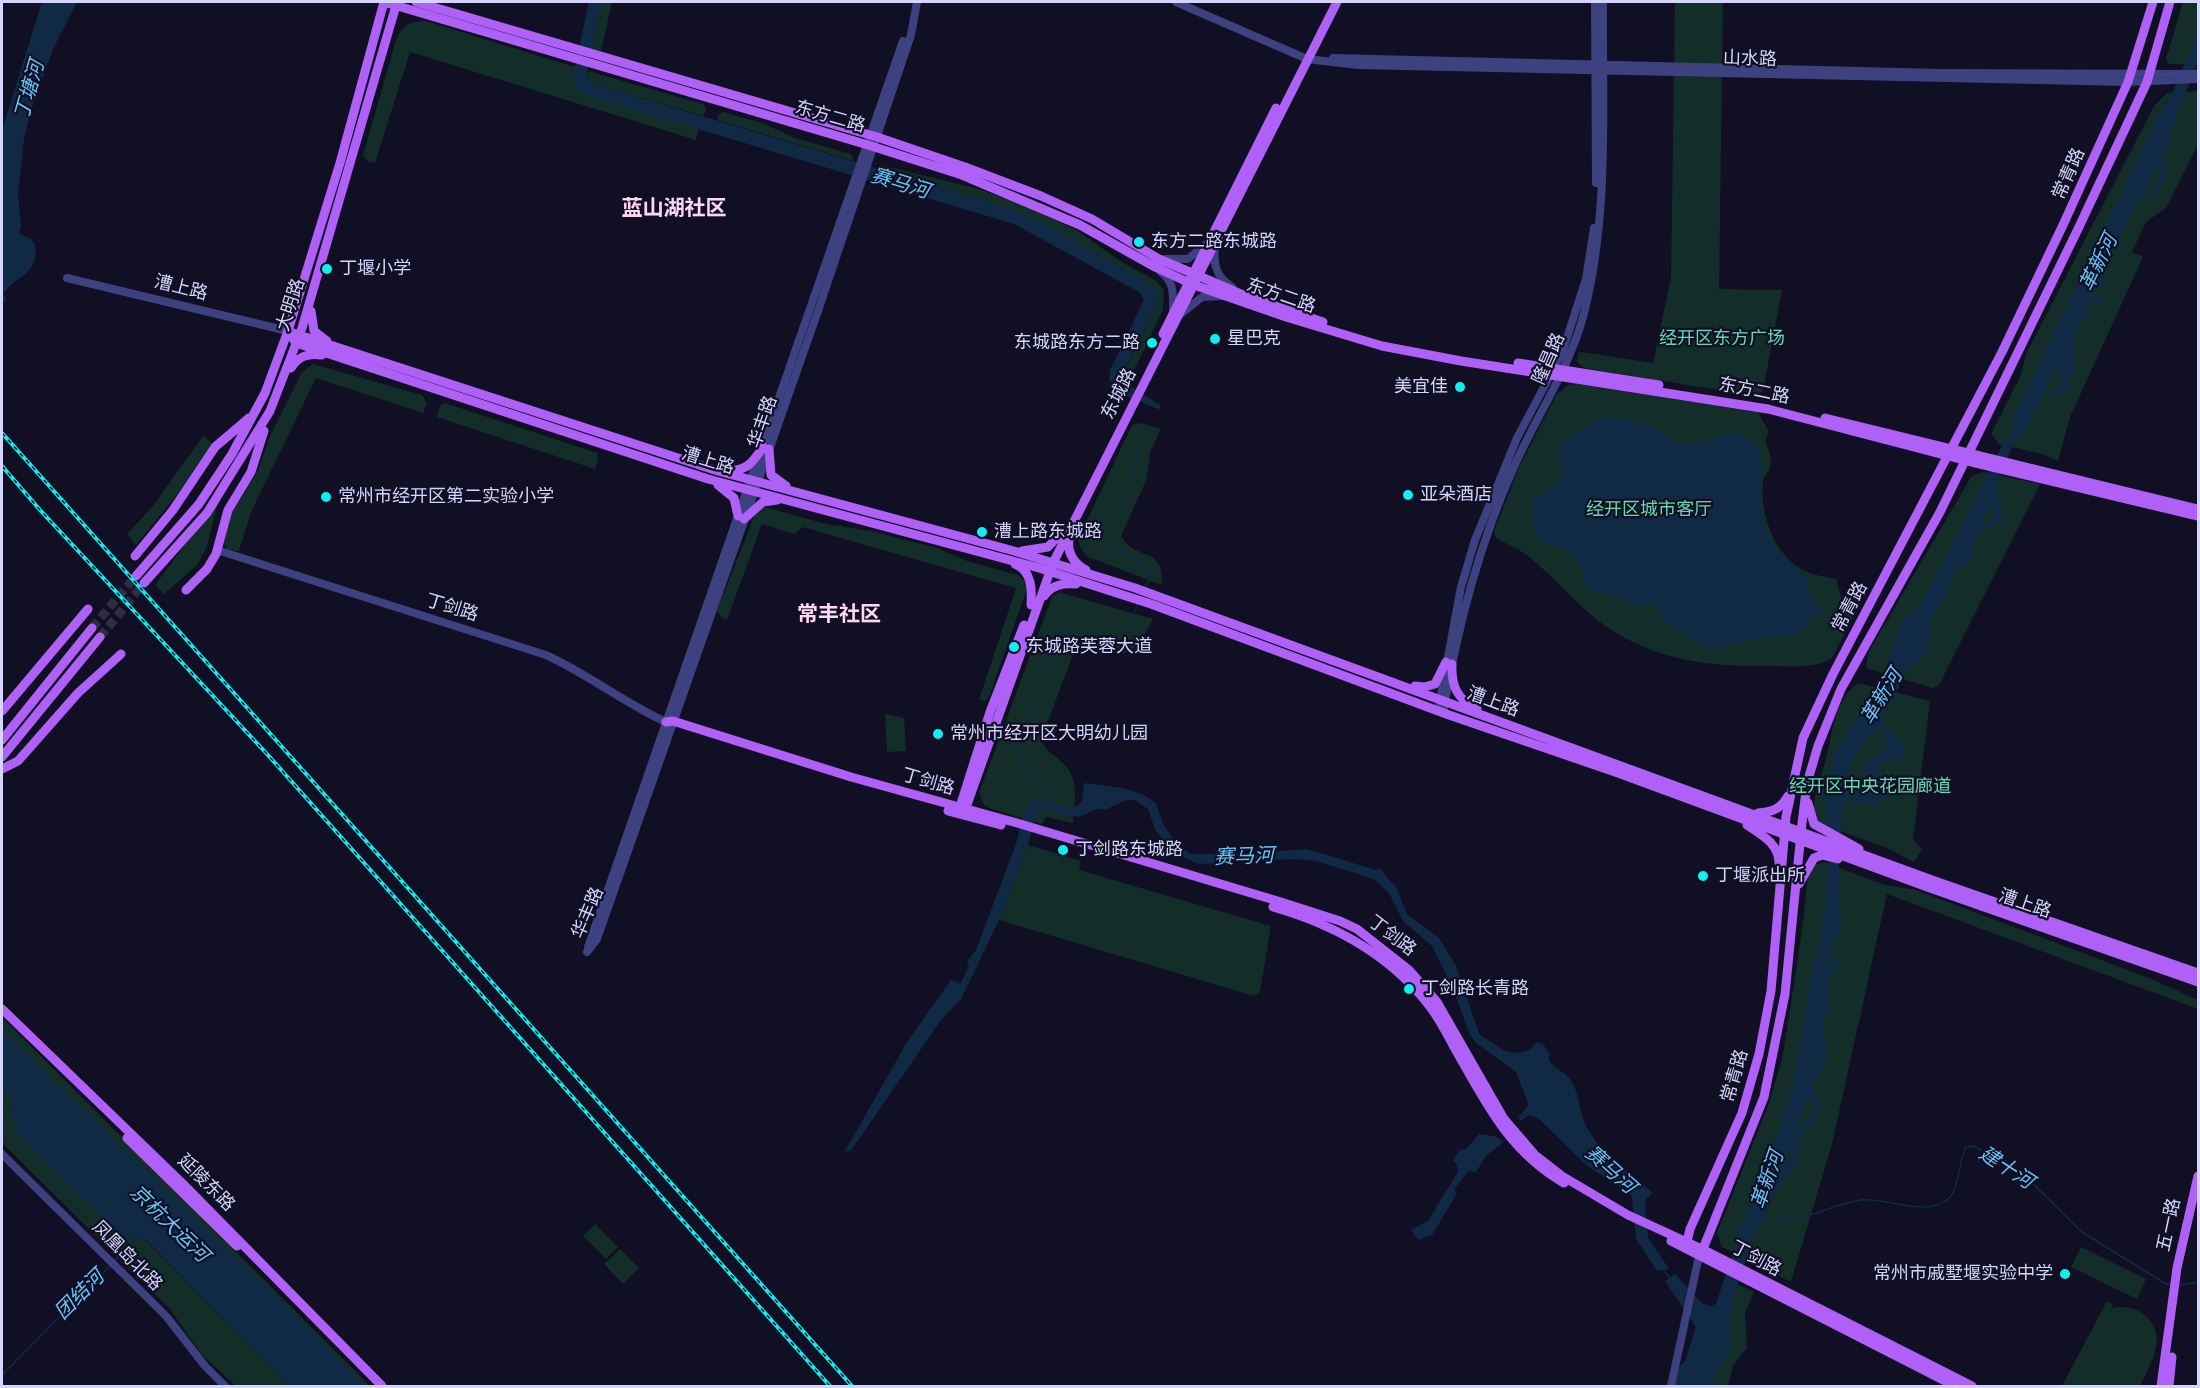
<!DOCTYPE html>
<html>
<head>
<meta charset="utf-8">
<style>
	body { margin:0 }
	#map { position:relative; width:2200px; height:1388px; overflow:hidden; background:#110f23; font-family:Karla,sans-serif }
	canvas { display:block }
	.frame { position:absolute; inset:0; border:3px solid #d4d4fd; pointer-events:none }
</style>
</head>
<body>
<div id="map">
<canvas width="2200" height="1388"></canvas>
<div class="frame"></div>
</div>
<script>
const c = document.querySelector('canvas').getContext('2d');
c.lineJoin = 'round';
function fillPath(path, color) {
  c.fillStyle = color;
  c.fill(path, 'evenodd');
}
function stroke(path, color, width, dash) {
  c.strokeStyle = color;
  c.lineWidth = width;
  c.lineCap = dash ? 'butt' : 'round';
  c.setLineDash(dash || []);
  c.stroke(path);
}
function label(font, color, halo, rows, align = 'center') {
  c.font = font + ' Karla,"Noto Sans SC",sans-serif';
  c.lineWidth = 4.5;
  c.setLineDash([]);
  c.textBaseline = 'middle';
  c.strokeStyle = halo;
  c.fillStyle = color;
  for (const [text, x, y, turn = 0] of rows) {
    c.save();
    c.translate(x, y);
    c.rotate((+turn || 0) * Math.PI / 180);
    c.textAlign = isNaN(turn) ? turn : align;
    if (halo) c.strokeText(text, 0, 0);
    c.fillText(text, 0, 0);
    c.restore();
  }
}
const green = new Path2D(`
	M602,2H612L601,51L592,49Z
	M1675,2H1723L1719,289L1782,290L1763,391L1755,396L1584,368L1577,362L1578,353L1582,352L1653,363L1671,278Z
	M2183,2H2198V65L2169,64L2166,59Z
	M426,21L575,67L574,82L580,91L699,129L696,140L410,52L375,163L368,162L363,155L397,37C405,23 411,22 426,21Z
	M588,71L703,104L706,108L704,116L591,83L586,78Z
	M2198,91V144L2166,208L2146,222L2132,252L2143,257L2070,417L2058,461L2042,454L1999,444L1991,434L2021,375L2026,354L2154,106L2167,93Z
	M723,112L763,123L795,138L851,154L854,161L717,120L719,114Z
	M880,165L975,188L1025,205L1078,231L1120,261L1155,280L1164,290L1163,310L1127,385L1123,381L1122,376L1159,299L993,203L877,168Z
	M313,364L422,395L427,403L423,413L316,378L251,512L239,551L228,549L224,544L231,513L258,471L270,436L302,372Z
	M1577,384L1758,412L1769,432C1761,445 1772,450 1771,463C1770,472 1764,474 1763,483C1759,515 1777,562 1810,573C1819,576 1828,577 1836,579L1841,597L1856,612L1832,658C1813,670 1787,666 1765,666C1703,667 1646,658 1596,619C1572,600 1552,575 1528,556C1519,549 1506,544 1496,538L1494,531L1519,467L1557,394L1568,385Z
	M445,403L597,453L598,459L595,469L437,417L440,406Z
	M1140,423L1161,429L1151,450L1146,481L1121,536C1136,562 1165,545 1162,585L1088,557L1081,549L1078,539L1132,425Z
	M203,436L212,443L176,496L136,545L127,534L153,506Z
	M1983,472L2040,484L1939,685L1933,688L1866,668L1868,653L1971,477Z
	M225,491L217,507L207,546L198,564L164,594L155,585Z
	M765,507L826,524L871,531L937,548L967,561L1018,575L1026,582L1027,589L989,697L985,701L979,700L1016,588L803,527L794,534L762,524L727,620L721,617L717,611L755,514Z
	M1058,592L1153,619C1131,662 1123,658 1080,645L1075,649L1041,740C1046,752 1055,755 1064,764C1079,778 1075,804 1073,823L1046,817L1042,824L991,809L984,805L979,793L1052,597Z
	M1858,683L1930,701L1913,839L1922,850L1914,862L1887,848L1826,826C1820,823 1815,820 1814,813C1812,796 1821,778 1825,763C1833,736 1833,700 1858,683Z
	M885,714L904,718L906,751L887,752Z
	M1028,845L1081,861L1079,870L1271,926L1260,992L1254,996L999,920Z
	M1824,862L1885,885L1916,890L2149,978L2198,1000V1009L1887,894L1832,1144L1791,1282L1722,1247L1717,1233L1768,1106L1783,1055L1803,924L1808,873L1812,866Z
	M2,1017L370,1386H360L2,1033Z
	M2,1086L9,1094L19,1135L124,1237L145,1240L291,1386H236L202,1355L170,1309L2,1143Z
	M595,1224L618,1247L606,1259L583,1236Z
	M2081,1247L2146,1279L2137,1299L2071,1267Z
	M620,1249L639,1268L623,1284L604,1264Z
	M1731,1281L1754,1292L1745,1313L1747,1348L1733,1365L1728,1386H1704Z
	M2107,1301L2113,1304L2112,1308C2123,1306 2134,1307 2143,1314C2170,1334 2151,1363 2140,1386H2062Z`);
const water = new Path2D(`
	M42,2H77L53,49L30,113L24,139L18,193L21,225L19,234L30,238L35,245C39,276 18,273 3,294L7,299L2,303V130Z
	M589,2H602L586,77L591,83L993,203L1035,219L1154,287L1159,299L1122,375V381L1160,405L1161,410L1121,394L1109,379L1110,370L1142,304L1144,299L1139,292L1014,224L588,96L576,88L573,76Z
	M2198,32V61L2172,129C2172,141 2166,146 2163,157L2168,167L2161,188L2149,202L2162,169L2160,164L2152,172L2148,189L2138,202L2103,269L2102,275L2107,292L2100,285L2093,293L2097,298L2106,297L2096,309L2093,302H2088L2085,306L2086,313L2092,314C2067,330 2077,352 2074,374H2070V386L2062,392L2046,398L2047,394C2057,390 2067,379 2058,369L2053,370L2041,399L2024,431L2014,443L1995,485L2003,518L1991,527L1989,523L1995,515L1993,505L1982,516L1987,527L1976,534L1970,561L1958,569L1949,585L1946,600L1931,617L1929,649L1921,660L1906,670L1894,698L1882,716L1885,726L1881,732L1876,728L1852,758L1844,789L1852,794V801H1843C1837,846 1839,891 1841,935H1834L1830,959L1833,964L1840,958L1842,961L1830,976L1828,1009L1823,1020L1822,1033L1829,1054L1813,1083L1820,1110L1801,1138L1797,1162L1772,1196L1761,1224L1756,1228L1738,1283L1729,1327L1731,1346L1719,1366L1711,1386H1674L1680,1365L1685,1361L1696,1327L1665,1281L1675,1274L1702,1303L1710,1306L1716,1304L1733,1252L1736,1237L1756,1194L1755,1188L1758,1186L1790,1098L1798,1065L1802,1026L1825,911L1828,867L1826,794L1835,753L1874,689L1886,679L1889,672L1888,663L1904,619L1921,605L2003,444L2009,440L2014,417L2163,106L2170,98ZM1807,1097L1814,1100L1815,1108L1796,1133L1790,1160H1786Z
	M1609,418C1626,419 1643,421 1658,430C1668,436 1674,443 1687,444C1704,446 1715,435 1731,433L1752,441C1769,460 1757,488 1761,512C1766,542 1786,561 1808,580L1806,582L1815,606L1824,609L1825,614L1815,613L1812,622L1798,634L1758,637L1715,649L1708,648L1667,623L1660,609L1648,603L1639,606L1590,589C1581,579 1582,564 1573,555C1564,545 1541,547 1536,533C1534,530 1535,523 1534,519L1531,517L1533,508L1530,504L1562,477L1559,452L1568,436L1586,429L1598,419Z
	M1886,728L1902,742L1905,755L1900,760L1879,761L1877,766L1888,785C1889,805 1868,806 1854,801V795L1868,788C1859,755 1872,764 1890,744L1883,733Z
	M1084,783L1123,788L1144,795L1156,803L1163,824L1178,846L1191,854H1241L1307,849L1376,870L1379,868L1396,887L1407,914L1439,938L1456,966L1479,1034L1503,1050L1514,1053L1530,1050L1537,1042L1543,1044L1550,1054L1548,1058C1555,1071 1566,1071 1571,1081C1580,1094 1579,1112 1586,1126C1593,1138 1599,1145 1605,1159L1628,1172L1653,1193L1646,1199L1645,1204L1648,1238L1669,1269L1657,1271L1636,1239L1632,1197L1629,1193L1586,1165L1538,1118L1529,1115L1521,1121L1518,1117L1529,1105L1516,1072L1475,1042L1469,1033L1454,991L1432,946L1403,921L1389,893L1374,879L1316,861L1294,859L1199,864L1170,851L1155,829L1148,809L1135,800H1126L1107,809H1097L1079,817L1040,810L1034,820L1028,845L999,920L961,999L941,1020L857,1142L850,1151H845L907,1042L951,980L960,984L969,967L967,961L976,950L1016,844L1023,816L1031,802L1035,799L1072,809L1082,802Z
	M2,1032L289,1309L365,1386H291L146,1240L124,1237L18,1135L9,1094L2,1086Z
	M1479,1134L1494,1136L1504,1142L1487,1155L1475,1173L1469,1170L1455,1188L1456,1195L1432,1235L1418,1240L1411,1230L1428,1221L1458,1172L1456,1163L1453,1161L1459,1150L1466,1149Z`);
const stream = new Path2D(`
	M1145,588L1152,573L1143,563L1114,550L1109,539L1110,529L1131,479L1138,447L1146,432
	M1054,806L1041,782L1023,763L1021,746L1058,640L1068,630C1088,629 1104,639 1123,635L1139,603
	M1762,1218C1797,1229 1827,1204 1861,1200C1887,1197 1925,1218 1948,1199C1960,1188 1958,1162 1966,1147L1974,1146L2027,1178L2082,1232L2166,1284H2172
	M115,1260L137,1238
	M1664,1271L1671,1279
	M2180,1285L2198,1282
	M2,1375L110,1266`);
const majorTunnel = new Path2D(`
	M92,628L136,576
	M100,637L144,583`);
const minor = new Path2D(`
	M1176,2L1307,59L1358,65L2128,82L2198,79
	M1595,2L1596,183
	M1333,58L1940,73L2198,74
	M1215,247C1213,264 1216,277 1232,287
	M1165,259H1188L1205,245
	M1161,272C1175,283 1173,294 1173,312
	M67,278L288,331
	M1181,314L1202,297L1223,296
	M217,550L546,655C588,674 624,703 666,722
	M1438,711L1461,587L1475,540L1517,438L1562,353L1586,279L1594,228
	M1443,713C1457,629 1478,547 1513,469C1535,418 1568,372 1583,317C1610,215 1602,106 1603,2
	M588,947L903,41
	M587,952L597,939L817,314L911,35L917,2
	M2,1154L166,1316L205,1366L225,1386
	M1671,1386L1699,1256`);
const major = new Path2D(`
	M384,2L868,145L962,175L1080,225L1155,267L1194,285L1286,317L1382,346L1461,361L1768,409L1979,464L2198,516
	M416,2L877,137L965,167L1041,196L1092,219L1159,259L1199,276L1243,295L1323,322
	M311,311L314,331L327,341
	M288,331L296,343L708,479L1039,568L1151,604L1449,715L1618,773L1930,888L2198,982
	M290,332L718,471L1014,551L1135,588L1932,880L2198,973
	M1163,334L1276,108
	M1518,363L1659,385
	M291,368C298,356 308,353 322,355
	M1825,418L2198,509
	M769,449L771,475L786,486
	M728,471C747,471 753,462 763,447
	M718,485L734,498L738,516
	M744,519L763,502L777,500
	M1069,538C1067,552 1073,563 1086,570
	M1022,551L1048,547L1065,529
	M135,556L173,510L215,447L249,418
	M1015,564C1032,571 1032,589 1031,605
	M136,576L199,504L232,454L265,393L288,331L340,163L384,2
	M144,583L207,513L270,411L302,328L397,2
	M186,590L207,569L216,554L228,510L251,472L264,431
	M1044,596C1052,585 1062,583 1076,584
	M1452,664C1451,686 1457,699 1477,709
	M1415,686L1424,687L1435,684L1446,662
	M2,711L88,609
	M666,722L673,721L851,777L1017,823L1281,902L1340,921L1357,929L1409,970L1437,1002L1504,1119L1535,1155L1562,1176L1628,1215L1704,1250L1972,1386
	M2,740L92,628
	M2,757L100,637
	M2,769L18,761L78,693L121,654
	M1808,803L1814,824L1859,849
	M948,811L1001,825
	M958,813L990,712L1024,625
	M964,813L1053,563L1337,2
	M1758,813C1772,812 1781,809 1788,796
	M1747,825C1762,835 1779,844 1779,863
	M1799,884L1814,858L1822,855L1838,859
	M1273,907C1336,925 1391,955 1431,1008C1440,1020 1447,1034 1454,1047C1485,1101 1508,1151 1564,1183
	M2,1009L182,1183L382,1386
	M127,1138L237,1246
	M1671,1241L1955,1386
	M1690,1245L1687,1242L1690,1229L1742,1113L1759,1054L1771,991L1786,817L1803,738L1833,674L2002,352L2063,225L2128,82L2153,2
	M1701,1254L1764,1097L1785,994L1802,823L1807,783L1818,746L1841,689L1940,512L2078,229L2147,82L2170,2
	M2161,1386L2177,1268L2198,1176
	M2169,1386L2172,1357`);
const rail = new Path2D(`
	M2,433L852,1386
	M2,466L40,510L267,754L830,1386`);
const markers = [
	[1139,242,6,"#0cf0ef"],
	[327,269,6,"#0cf0ef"],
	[1215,339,6,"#0cf0ef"],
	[1152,343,6,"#0cf0ef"],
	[1460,387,6,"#0cf0ef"],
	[1408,495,6,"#0cf0ef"],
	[326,497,6,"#0cf0ef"],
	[982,532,6,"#0cf0ef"],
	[1014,647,6,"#0cf0ef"],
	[938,734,6,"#0cf0ef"],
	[1063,850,6,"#0cf0ef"],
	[1703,876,6,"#0cf0ef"],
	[1409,989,6,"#0cf0ef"],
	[2065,1274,6,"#0cf0ef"]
];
const streetNames = [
	["山水路",1750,59,2],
	["东方二路",830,117,16],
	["常青路",2069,174,-66],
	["漕上路",181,288,14],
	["东方二路",1281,296,19],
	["大明路",291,305,-72],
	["隆昌路",1549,359,-66],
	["东方二路",1754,391,11],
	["东城路",1119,394,-63],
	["华丰路",763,422,-71],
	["漕上路",708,461,17],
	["常青路",1850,607,-62],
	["丁剑路",452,608,17],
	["漕上路",1493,702,20],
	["丁剑路",928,782,16],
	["漕上路",2025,904,19],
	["华丰路",588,913,-67],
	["丁剑路",1392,936,37],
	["常青路",1735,1076,-74],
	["延陵东路",206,1183,45],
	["五一路",2169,1225,-78],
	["凤凰岛北路",127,1256,45],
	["丁剑路",1756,1259,28]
];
const poiNames = [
	["东方二路东城路",1151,242],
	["丁堰小学",339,269],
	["星巴克",1227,339],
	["东城路东方二路",1140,343,"right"],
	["美宜佳",1448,387,"right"],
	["亚朵酒店",1420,495],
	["常州市经开区第二实验小学",338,497],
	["漕上路东城路",994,532],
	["东城路芙蓉大道",1026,647],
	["常州市经开区大明幼儿园",950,734],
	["丁剑路东城路",1075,850],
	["丁堰派出所",1715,876],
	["丁剑路长青路",1421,989],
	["常州市戚墅堰实验中学",2053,1274,"right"]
];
const parkNames = [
	["经开区东方广场",1722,339],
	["经开区城市客厅",1649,510],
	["经开区中央花园廊道",1870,787]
];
const waterNames = [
	["丁塘河",30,90,-74],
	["赛马河",900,184,17],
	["革新河",2099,263,-64],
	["革新河",1882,697,-58],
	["赛马河",1244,857,-2],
	["建十河",2006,1168,33],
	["赛马河",1610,1170,42],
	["革新河",1768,1180,-71],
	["京杭大运河",169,1224,44],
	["团结河",80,1295,-45]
];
const quarterNames = [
	["蓝山湖社区",674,209],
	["常丰社区",839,615]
];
fillPath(green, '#132d29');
fillPath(water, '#102a46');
stroke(stream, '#102a46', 1.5);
stroke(majorTunnel, '#2e2d44', 9, [9, 4.5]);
stroke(minor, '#3d4180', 8);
stroke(major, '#af61f7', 9);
stroke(rail, '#0cf0ef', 4);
stroke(rail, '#110f23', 1.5, [4.5]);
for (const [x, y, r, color] of markers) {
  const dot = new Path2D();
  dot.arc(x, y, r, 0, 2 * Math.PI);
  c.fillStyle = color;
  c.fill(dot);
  stroke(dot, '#110f23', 2);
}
label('18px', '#d4d4fd', '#110f23', streetNames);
label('18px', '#d4d4fd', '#110f23', poiNames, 'left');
label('18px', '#63d9af', '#110f23', parkNames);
label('italic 20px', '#67c4f7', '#110f23', waterNames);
label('bold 21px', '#fdd6f3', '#110f23', quarterNames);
</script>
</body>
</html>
